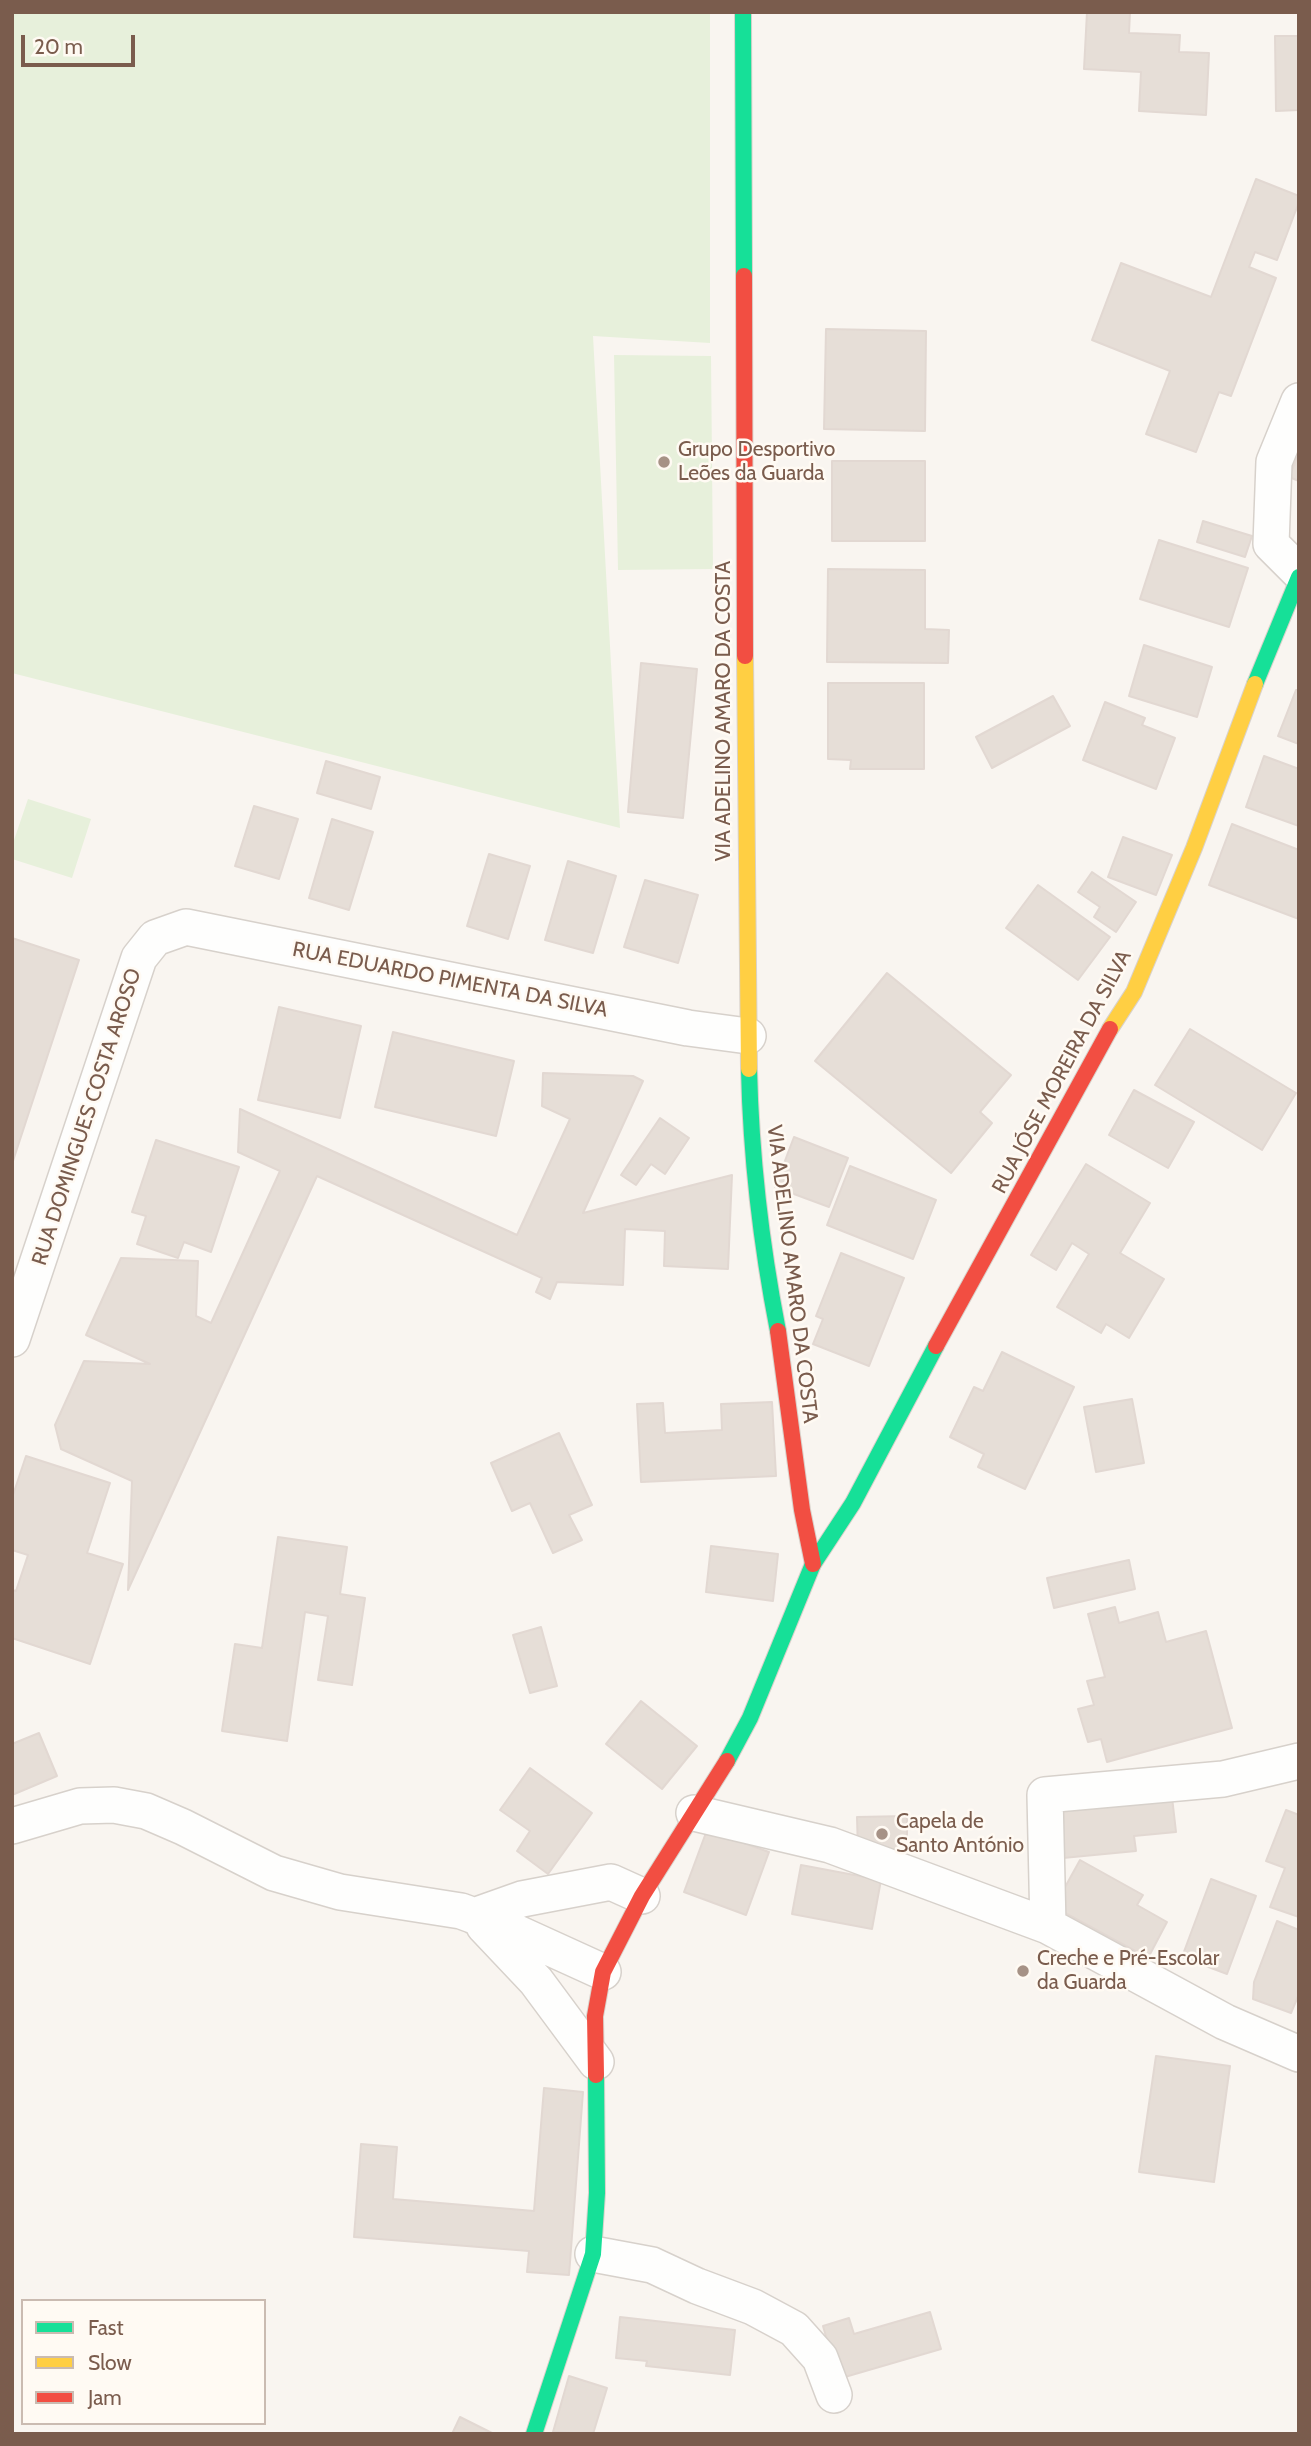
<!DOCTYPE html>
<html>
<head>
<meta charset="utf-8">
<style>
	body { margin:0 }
	#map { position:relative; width:1311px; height:2446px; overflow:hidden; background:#f9f5f0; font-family:Cabin,sans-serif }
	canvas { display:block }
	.frame { position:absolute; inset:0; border:14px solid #7a5c4d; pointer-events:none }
	.legend { position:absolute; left:21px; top:2299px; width:245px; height:126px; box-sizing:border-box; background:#fffaf3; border:2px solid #cabbb1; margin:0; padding:9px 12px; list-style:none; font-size:21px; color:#7a5c4d }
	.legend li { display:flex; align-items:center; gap:14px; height:35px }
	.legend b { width:35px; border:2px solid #cabbb1 }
	.scale { position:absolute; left:21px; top:35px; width:114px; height:32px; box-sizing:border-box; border:4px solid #7a5c4d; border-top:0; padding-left:9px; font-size:21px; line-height:24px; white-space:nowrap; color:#7a5c4d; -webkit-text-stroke:5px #fffaf3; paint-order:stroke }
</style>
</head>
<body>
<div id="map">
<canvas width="1311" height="2446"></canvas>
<div class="frame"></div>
<ul class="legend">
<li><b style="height:9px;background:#16e098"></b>Fast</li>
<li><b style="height:9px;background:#ffcf43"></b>Slow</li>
<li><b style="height:9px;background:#f24e42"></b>Jam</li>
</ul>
<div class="scale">20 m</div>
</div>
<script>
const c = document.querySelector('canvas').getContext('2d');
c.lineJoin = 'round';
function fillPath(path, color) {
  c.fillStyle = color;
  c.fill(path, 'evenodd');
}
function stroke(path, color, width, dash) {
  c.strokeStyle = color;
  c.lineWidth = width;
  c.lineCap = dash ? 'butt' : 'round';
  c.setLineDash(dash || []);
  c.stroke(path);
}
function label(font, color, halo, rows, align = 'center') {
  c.font = font + ' Cabin,sans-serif';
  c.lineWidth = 5;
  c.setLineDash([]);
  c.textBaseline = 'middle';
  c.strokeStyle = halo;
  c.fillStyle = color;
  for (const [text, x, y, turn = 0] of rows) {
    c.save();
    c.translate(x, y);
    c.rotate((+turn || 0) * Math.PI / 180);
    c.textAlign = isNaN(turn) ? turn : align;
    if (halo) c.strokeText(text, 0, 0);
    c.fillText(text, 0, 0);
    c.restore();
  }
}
const green = new Path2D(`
	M12,12H710V343L593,336L620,828L12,673Z
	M614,355L711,356L713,569L618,570Z
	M28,799L91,819L72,878L12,859V846Z`);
const building = new Path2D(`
	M1087,12H1130L1129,33L1180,35L1179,52L1209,53L1206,115L1139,111L1141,72L1084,69Z
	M1275,36H1299V110L1276,111Z
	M1256,179L1299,196V202L1277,260L1255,252L1249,267L1276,278L1231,396L1219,392L1196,452L1146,434L1170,371L1092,340L1121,263L1211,297Z
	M826,329L926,331L925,431L824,429Z
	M1299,453V481L1289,477Z
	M832,461H925V541H832Z
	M1203,521L1252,536L1245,557L1197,542Z
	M1159,540L1248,568L1229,627L1140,599Z
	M828,569L925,570V629L949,630L948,663L827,662Z
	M1144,645L1212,667L1197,717L1129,696Z
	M641,663L697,669L683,818L628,812Z
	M828,683H924V769H850L851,760L828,759Z
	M1296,690H1299V744L1278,736Z
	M1053,696L1070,726L992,768L976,737Z
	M1105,702L1145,718L1142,725L1175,738L1156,789L1083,760Z
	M1264,756L1299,769V826L1246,807Z
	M326,761L380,777L371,809L317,793Z
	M254,806L298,819L279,879L235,866Z
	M332,819L373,832L349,910L309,898Z
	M1232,824L1299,850V919L1209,885Z
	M1123,837L1172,855L1156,895L1108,877Z
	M489,854L530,866L508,939L467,926Z
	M568,861L616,876L593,953L545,940Z
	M1092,872L1136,902L1116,932L1094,917L1100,907L1078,892Z
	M645,880L698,895L678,963L624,947Z
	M1038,885L1110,937L1078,980L1006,928Z
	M12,938L79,960L12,1164Z
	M887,973L1011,1075L980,1112L992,1123L951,1173L815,1061Z
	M279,1007L361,1026L340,1118L258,1100Z
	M1190,1029L1296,1093L1262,1150L1155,1085Z
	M393,1032L514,1061L496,1136L375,1107Z
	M543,1073L633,1076L643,1081L583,1213L732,1175L728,1269L664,1266L665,1231L625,1229L623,1285L557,1282L550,1299L536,1292L542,1278L317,1176L128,1590L132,1481L61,1449L55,1425L84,1361L150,1364L86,1335L121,1258L198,1261L196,1316L211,1323L280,1171L238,1152L240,1109L517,1235L570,1119L542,1106Z
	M1134,1090L1194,1122L1168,1168L1109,1135Z
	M660,1118L689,1138L665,1174L651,1164L636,1185L621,1175Z
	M794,1137L848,1158L829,1207L775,1187Z
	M156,1140L239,1167L211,1252L184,1242L178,1258L137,1244L146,1216L132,1212Z
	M1086,1164L1150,1203L1120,1253L1164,1279L1129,1338L1106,1324L1101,1333L1057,1307L1089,1254L1072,1243L1056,1270L1031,1255Z
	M850,1166L936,1200L913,1259L827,1225Z
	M841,1253L904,1278L869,1366L813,1344L823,1319L816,1316Z
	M1002,1352L1074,1387L1025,1489L978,1467L984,1454L950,1437L974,1387L983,1391Z
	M1132,1399L1144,1463L1096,1472L1084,1407Z
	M772,1402L776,1476L641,1482L637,1404L663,1403L665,1433L722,1430L721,1404Z
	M559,1433L592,1505L569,1515L582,1540L553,1553L530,1503L512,1511L491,1463Z
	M26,1456L110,1483L87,1553L123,1564L90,1664L12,1638V1590L16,1591L28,1555L12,1550V1498Z
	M278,1537L347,1547L340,1594L365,1598L352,1685L318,1680L328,1616L305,1612L287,1741L222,1731L235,1644L262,1648Z
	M711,1546L778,1554L773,1601L706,1592Z
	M1129,1560L1135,1589L1054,1608L1047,1578Z
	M1115,1607L1119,1623L1158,1612L1166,1642L1206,1631L1232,1728L1107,1762L1101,1739L1088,1742L1078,1709L1094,1705L1087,1681L1105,1677L1088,1614Z
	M541,1627L557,1686L530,1693L513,1635Z
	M641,1701L697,1746L662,1789L606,1744Z
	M39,1733L57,1776L12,1795V1744Z
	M530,1768L592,1813L548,1874L517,1851L530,1831L500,1810Z
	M1172,1797L1176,1832L1134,1836L1136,1851L1063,1858L1057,1809Z
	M1286,1810L1299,1815V1917L1270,1907L1285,1868L1266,1861Z
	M907,1816V1851L858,1852L857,1817Z
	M707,1830L769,1852L746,1915L684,1892Z
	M1080,1860L1143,1895L1137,1905L1167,1922L1148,1958L1054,1907Z
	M801,1865L881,1880L872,1929L792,1914Z
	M1211,1879L1256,1896L1227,1974L1182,1957Z
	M1277,1921L1299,1930V1994L1291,2013L1253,1999L1254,1982Z
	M1156,2056L1230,2066L1214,2182L1139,2172Z
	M544,2088L583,2092L569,2275L527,2272L529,2251L354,2237L361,2144L397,2147L393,2199L534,2211Z
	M930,2312L941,2349L838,2379L823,2326L849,2318L854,2334Z
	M620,2317L735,2330L730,2375L646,2366L647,2361L616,2358Z
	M569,2376L607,2388L593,2434L553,2432Z
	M460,2417L494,2434H452Z`);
const street = new Path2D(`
	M1299,401L1274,462L1271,544L1299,572
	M12,1339L139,958L155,938L186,927L688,1028L748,1036
	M694,1813L830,1845L1048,1926L1225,2022L1299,2054
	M12,1826L80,1806L114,1805L146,1811L183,1827L274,1873L340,1892L461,1911L502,1926L603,1972
	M474,1916L522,1899L611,1882L642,1896
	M484,1926L536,1981L596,2062
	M1048,1926L1045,1795L1223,1779L1299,1761
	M593,2254L652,2265L697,2286L753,2307L794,2329L820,2358L834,2395`);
const fast = new Path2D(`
	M743,12L744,276
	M1255,684L1299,577
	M749,1069C751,1158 761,1244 778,1331
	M727,1761L750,1718L813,1564L853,1503L936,1346
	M534,2434L593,2254L597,2193L596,2075`);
const slow = new Path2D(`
	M745,656L749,1069
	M1110,1029L1134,992L1194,848L1255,684`);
const jam = new Path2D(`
	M744,276L745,656
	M778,1331L802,1510L813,1564
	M936,1346L1110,1029
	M596,2075L595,2016L603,1972L642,1896L727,1761`);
const markers = [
	[664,462,7,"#a69286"],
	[882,1834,7,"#a69286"],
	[1023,1971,7,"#a69286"]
];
const poiNames = [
	["Grupo Desportivo",678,450],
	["Leões da Guarda",678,474],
	["Capela de",896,1822],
	["Santo António",896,1846],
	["Creche e Pré-Escolar",1037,1959],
	["da Guarda",1037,1983]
];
const streetNames = [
	["VIA ADELINO AMARO DA COSTA",724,711,-90],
	["RUA EDUARDO PIMENTA DA SILVA",450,980,11],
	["RUA JÓSE MOREIRA DA SILVA",1062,1072,-62],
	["RUA DOMINGUES COSTA AROSO",87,1117,-72],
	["VIA ADELINO AMARO DA COSTA",792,1274,83]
];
fillPath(green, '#e7f0db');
fillPath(building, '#e6ded7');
stroke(building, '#e2d8d2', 2);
stroke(street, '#d7d1cb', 38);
stroke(fast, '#d9d2cb', 18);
stroke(slow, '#d9d2cb', 18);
stroke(jam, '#d9d2cb', 18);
stroke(street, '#fefefd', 35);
stroke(fast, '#16e098', 16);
stroke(slow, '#ffcf43', 16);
stroke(jam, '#f24e42', 16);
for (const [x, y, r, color] of markers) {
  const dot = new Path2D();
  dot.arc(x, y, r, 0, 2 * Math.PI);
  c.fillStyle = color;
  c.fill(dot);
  stroke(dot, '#fffaf3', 2.5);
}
label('21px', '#7a5c4d', '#fffaf3', poiNames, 'left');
label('21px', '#7a5c4d', '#fffaf3', streetNames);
</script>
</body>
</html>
